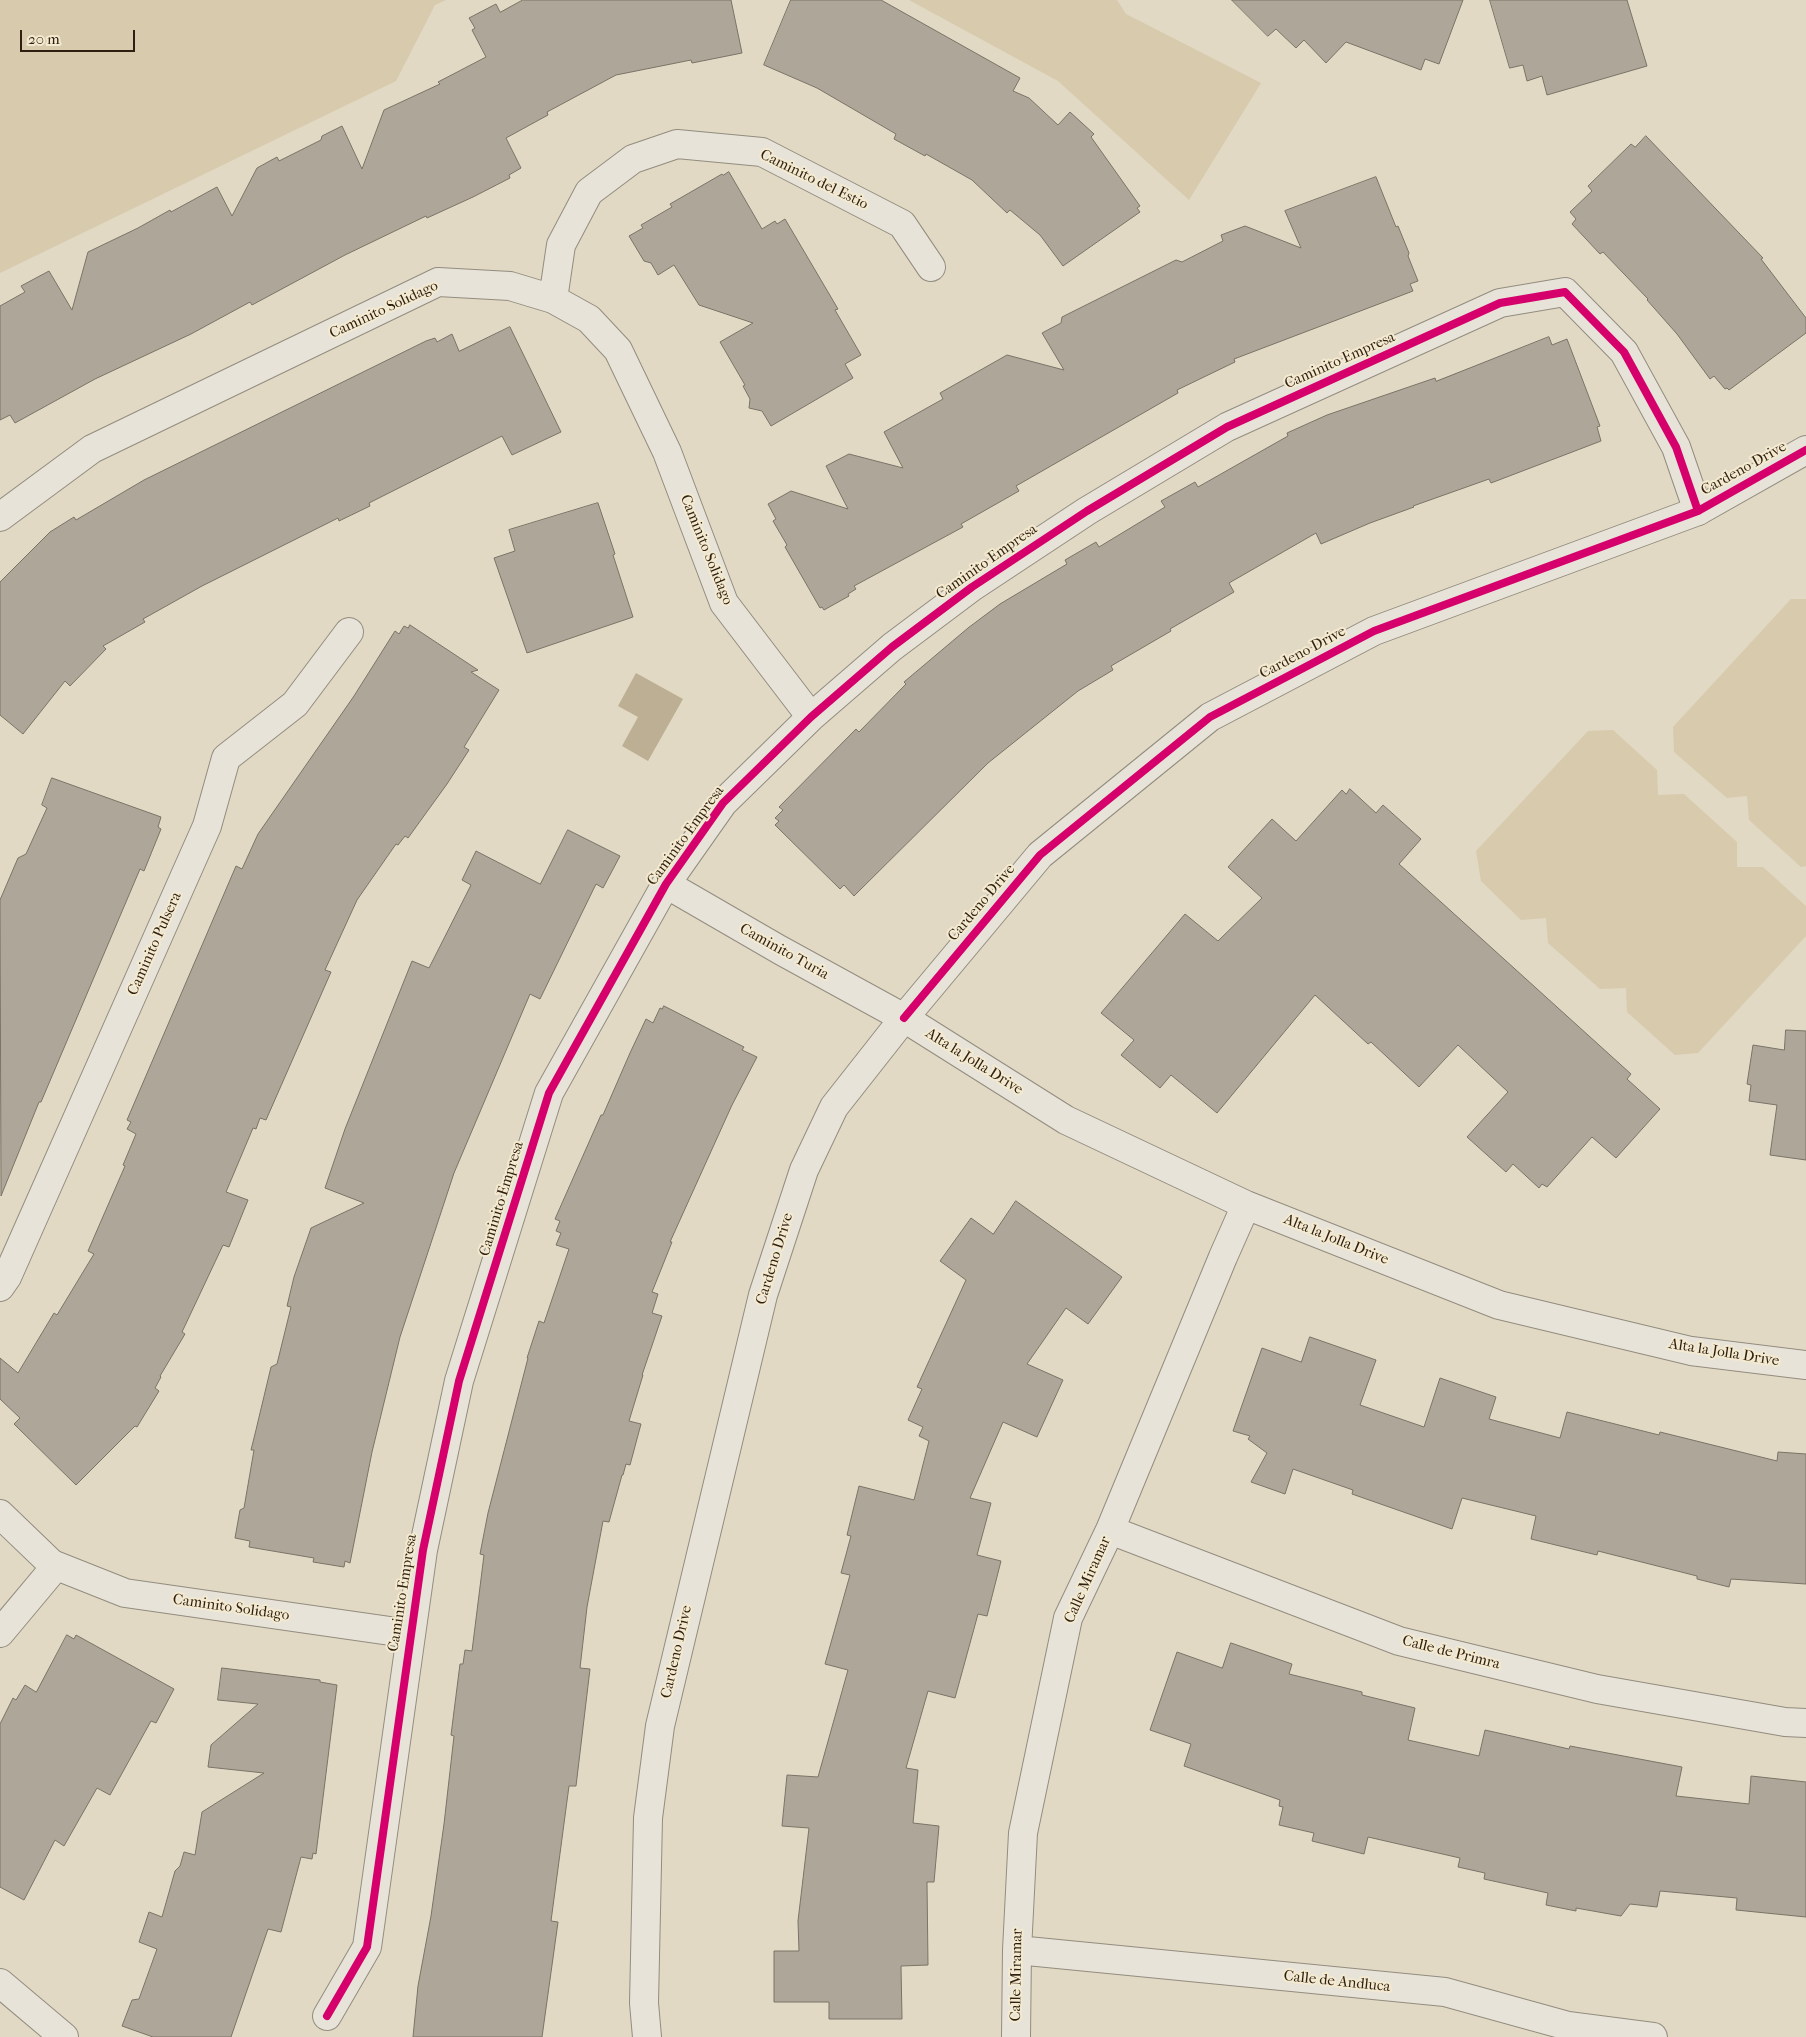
<!DOCTYPE html>
<html>
<head>
<meta charset="utf-8">
<style>
	body { margin:0 }
	#map { position:relative; width:1806px; height:2037px; overflow:hidden; background:#e1d9c4; font-family:"IM FELL French Canon",serif }
	canvas { display:block }
	.scale { position:absolute; left:20px; top:30px; width:115px; height:22px; box-sizing:border-box; border:2px solid #2f1f11; border-top:0; padding-left:6px; font-size:15px; line-height:18px; white-space:nowrap; color:#2f1f11; -webkit-text-stroke:4px #f4ead0; paint-order:stroke }
</style>
</head>
<body>
<div id="map">
<canvas width="1806" height="2037"></canvas>
<div class="scale">20 m</div>
</div>
<script>
const c = document.querySelector('canvas').getContext('2d');
c.lineJoin = 'round';
function fillPath(path, color) {
  c.fillStyle = color;
  c.fill(path, 'evenodd');
}
function stroke(path, color, width, dash) {
  c.strokeStyle = color;
  c.lineWidth = width;
  c.lineCap = dash ? 'butt' : 'round';
  c.setLineDash(dash || []);
  c.stroke(path);
}
function label(font, color, halo, rows, align = 'center') {
  c.font = font + ' "IM FELL French Canon",serif';
  c.lineWidth = 4;
  c.setLineDash([]);
  c.textBaseline = 'middle';
  c.strokeStyle = halo;
  c.fillStyle = color;
  for (const [text, x, y, turn = 0] of rows) {
    c.save();
    c.translate(x, y);
    c.rotate((+turn || 0) * Math.PI / 180);
    c.textAlign = isNaN(turn) ? turn : align;
    if (halo) c.strokeText(text, 0, 0);
    c.fillText(text, 0, 0);
    c.restore();
  }
}
const green = new Path2D(`
	M0,0H446L435,5L396,81L0,273Z
	M909,0H1117L1126,14L1261,83L1189,200L1058,81Z
	M1791,599H1806V866L1801,867L1749,820L1747,796L1727,798L1674,752L1673,727Z
	M1613,730L1657,770L1658,795L1684,794L1737,842V867H1763L1806,906V936L1698,1053L1675,1055L1627,1012L1626,988L1600,989L1548,943L1546,918L1521,920L1481,881L1476,851L1588,731Z`);
const water = new Path2D(`
	M636,673L683,699L648,761L622,746L638,717L618,706Z`);
const building = new Path2D(`
	M523,0H731L742,53L692,63L691,60L616,75L547,112L548,115L506,138L521,168L509,175L510,178L473,197L427,218L426,216L345,255L252,305L250,302L191,334L95,379L15,423L10,415L0,420V306L25,292L21,286L49,271L72,310L88,252L138,228L170,210L171,212L217,187L232,216L257,168L277,157L279,161L321,140L322,136L342,126L362,169L384,110L440,84L438,82L486,57L472,30L475,28L469,18L496,4L500,12Z
	M791,0H881L1020,78L1013,91L1029,98L1058,125L1070,112L1094,134L1091,137L1140,206L1137,208L1140,212L1063,266L1040,235L1010,210L1007,213L972,180L926,154L925,156L894,139L896,134L817,88L764,65Z
	M1232,0H1463L1439,64L1425,59L1421,70L1346,42L1326,63L1304,40L1296,48L1276,29L1268,36Z
	M1490,0H1627L1647,66L1547,95L1542,76L1527,81L1523,65L1510,68Z
	M1646,136L1763,258L1761,259L1806,318V333L1729,390L1727,388L1725,389L1714,376L1710,379L1677,334L1647,300L1648,299L1603,252L1600,254L1572,224L1576,219L1570,212L1592,191L1588,186L1631,144L1635,147Z
	M729,172L762,229L775,221L777,224L785,219L838,309L835,310L861,355L845,364L853,378L771,426L762,411L749,408L750,399L743,386L745,385L720,342L753,323L699,305L674,265L658,275L651,263L644,261L629,236L643,228L641,225L672,207L670,204L722,174L723,175Z
	M1376,177L1396,227L1398,226L1409,253L1408,256L1418,281L1410,284L1413,291L1234,359L1235,362L1177,390L1178,393L1016,486L1019,491L968,520L961,524L963,527L854,586L856,589L848,594L849,596L824,610L822,607L820,608L785,547L787,545L773,521L776,519L768,504L791,491L848,509L826,466L849,454L903,468L884,432L943,399L940,393L1007,355L1064,370L1042,333L1061,323L1062,317L1176,260L1182,262L1223,241L1221,235L1245,226L1301,248L1285,211Z
	M510,327L561,432L512,455L502,436L369,503L370,506L339,521L338,518L202,586L143,619L145,622L103,646L106,649L70,686L65,681L23,734L0,715V582L50,532L74,517L76,520L144,480L426,341L435,338L437,342L452,334L459,351Z
	M1549,337L1552,345L1567,339L1600,426L1597,427L1601,441L1491,483L1489,479L1413,506L1414,507L1370,523L1321,544L1316,533L1229,583L1234,592L1170,629L1171,631L1111,666L1113,670L1078,691L988,763L854,896L844,885L840,889L775,825L779,821L775,818L783,810L779,807L856,729L859,732L906,684L904,682L968,628L1000,604L1067,564L1065,560L1096,542L1099,547L1165,507L1161,501L1195,482L1198,487L1288,436L1287,433L1327,415L1435,378L1436,381Z
	M598,503L615,554L613,555L633,617L527,653L494,558L515,551L509,530Z
	M410,625L478,670L471,672L499,690L464,747L469,750L447,784L408,838L405,836L398,845L396,844L357,900L325,970L331,972L266,1120L260,1118L256,1129L253,1128L226,1192L248,1200L229,1247L223,1245L182,1332L185,1334L160,1376L161,1377L155,1388L159,1391L137,1427L135,1426L76,1485L14,1424L20,1418L0,1399V1358L18,1373L54,1313L57,1315L94,1254L88,1251L125,1166L123,1165L136,1134L127,1129L131,1122L127,1120L236,866L242,869L258,834L354,696L395,631L399,634L404,626L408,628Z
	M52,778L161,817L158,827L161,829L144,871L140,869L41,1102H39L1,1196L0,900L18,858L26,854L47,808L42,805Z
	M1350,789L1376,813L1383,805L1421,839L1399,864L1631,1074L1627,1079L1660,1109L1616,1158L1592,1137L1547,1187L1542,1184L1539,1188L1513,1164L1506,1172L1467,1137L1508,1092L1458,1045L1419,1087L1371,1042L1368,1044L1315,995L1217,1113L1171,1075L1160,1088L1121,1055L1134,1040L1101,1013L1185,914L1218,941L1262,898L1228,867L1272,819L1296,841L1342,790L1346,794Z
	M568,830L620,856L603,888L596,884L540,999L530,994L454,1173L400,1337L372,1452L350,1563L345,1561L344,1567L313,1562L314,1558L249,1547L250,1541L235,1538L240,1510L244,1508L254,1450H251L255,1434L271,1367L277,1364L291,1307L287,1306L294,1277L311,1228L364,1203L325,1188L345,1129L412,961L429,968L471,885L462,880L476,851L540,884Z
	M664,1006L744,1047L742,1050L757,1057L732,1105L670,1242H672L652,1292L658,1294L652,1313L662,1316L642,1375H643L629,1421L641,1424L630,1465L626,1464L623,1475H622L609,1522L603,1521L587,1607L580,1668L590,1669L576,1786H569L551,1921L558,1922L542,2037H413L418,1986L431,1916L444,1824L454,1736L451,1735L460,1664H463L465,1650L472,1651L484,1555L480,1554L488,1513L528,1358H527L539,1321L544,1323L569,1249L556,1245L561,1233L556,1231L560,1221L555,1219L601,1115H603L630,1053L646,1019L653,1023L660,1008L662,1009Z
	M1786,1030L1806,1031V1160L1770,1155L1777,1105L1749,1101L1751,1085L1747,1084L1753,1045L1784,1050Z
	M1016,1201L1122,1277L1088,1324L1066,1308L1027,1364L1063,1380L1037,1437L1003,1422L970,1498L991,1503L977,1555L1001,1561L987,1616L978,1614L955,1698L928,1691L906,1768L918,1770L913,1823L939,1826L934,1882H927L928,1965L901,1966L902,2019H829V2002H774V1951H799L798,1921L809,1828L782,1826L787,1775L818,1777L848,1670L825,1664L850,1575L841,1573L851,1536L847,1535L859,1486L914,1500L929,1441L919,1436L923,1427L908,1420L922,1389L917,1387L966,1280L940,1261L971,1218L993,1234Z
	M1310,1337L1376,1360L1360,1405L1424,1427L1440,1378L1496,1397L1489,1419L1560,1438L1567,1412L1659,1435L1660,1432L1777,1461L1778,1452L1806,1454V1584L1731,1579L1729,1587L1697,1579V1576L1598,1551L1597,1555L1531,1539L1536,1516L1462,1498L1452,1529L1352,1494L1353,1490L1293,1469L1285,1494L1251,1482L1267,1453L1248,1439L1250,1436L1233,1431L1262,1348L1301,1362Z
	M67,1635L74,1639L76,1635L174,1689L156,1723L151,1721L110,1795L97,1788L64,1846L55,1840L24,1900L0,1887V1724L13,1698L16,1700L25,1685L36,1692Z
	M1231,1643L1292,1664L1289,1674L1362,1692V1695L1415,1708L1408,1740L1479,1756L1485,1730L1569,1749L1570,1746L1682,1767L1676,1796L1749,1804L1751,1776L1806,1782V1917L1736,1910L1737,1898L1660,1891L1657,1907L1630,1904L1621,1916L1576,1908V1911L1546,1905L1548,1893L1484,1879L1485,1873L1458,1867L1460,1858L1368,1837L1364,1854L1312,1841L1314,1833L1279,1825L1283,1807L1279,1806L1280,1800L1184,1766L1191,1744L1150,1730L1177,1652L1222,1668Z
	M222,1668L320,1680V1682L337,1685L316,1854L313,1853L312,1859L301,1857L281,1932L268,1929L231,2037H153L122,2026L132,2000L139,1999L157,1949L139,1942L149,1912L162,1917L175,1871L180,1866L184,1852L195,1855L202,1812L264,1773L208,1767L211,1745L258,1704L218,1700Z`);
const minor = new Path2D(`
	M553,299L561,245L589,192L633,159L677,144L762,152L902,224L931,267
	M0,517L92,449L438,282L510,286L553,299L589,319L618,350L667,452L724,603L811,717
	M666,884L780,950L904,1018L1066,1120L1246,1205L1499,1305L1691,1351L1806,1365
	M0,1287L7,1277L207,826L226,758L295,704L349,632
	M0,1514L52,1564L125,1593L411,1634
	M1110,1530L1399,1641L1597,1689L1785,1722L1806,1723
	M0,1633L56,1566
	M1017,1950L1445,1992L1568,2026L1653,2037
	M0,1983L64,2037
	M327,2016L367,1947L423,1550L459,1381L549,1093L666,884L723,803L811,717L892,647L972,587L1087,511L1227,427L1500,303L1565,292L1624,352L1676,447L1698,511
	M1016,2037L1017,1950L1023,1833L1068,1618L1110,1530L1223,1257L1246,1205`);
const tertiary = new Path2D(`
	M647,2037L644,2003L648,1818L660,1726L763,1295L804,1170L834,1107L904,1018L1040,855L1210,717L1374,631L1698,511L1806,450`);
const cycleway = new Path2D(`
	M904,1018L1040,855L1210,717L1374,631L1698,511L1806,450
	M327,2016L367,1947L423,1550L459,1381L549,1093L666,884L723,803L811,717L892,647L972,587L1087,511L1227,427L1500,303L1565,292L1624,352L1676,447L1698,511`);
const streetNames = [
	["Caminito del Estio",814,180,26],
	["Caminito Solidago",384,310,-25],
	["Caminito Empresa",1340,361,-24],
	["Cardeno Drive",1744,469,-29],
	["Caminito Solidago",706,550,68],
	["Caminito Empresa",987,562,-35],
	["Cardeno Drive",1303,653,-28],
	["Caminito Empresa",686,836,-54],
	["Cardeno Drive",982,903,-50],
	["Caminito Pulsera",155,944,-66],
	["Caminito Turia",784,952,29],
	["Alta la Jolla Drive",974,1062,32],
	["Caminito Empresa",502,1199,-73],
	["Alta la Jolla Drive",1336,1240,22],
	["Cardeno Drive",775,1259,-73],
	["Alta la Jolla Drive",1724,1353,9],
	["Calle Miramar",1088,1580,-66],
	["Caminito Empresa",403,1593,-81],
	["Caminito Solidago",231,1608,8],
	["Cardeno Drive",677,1652,-77],
	["Calle de Primra",1451,1653,14],
	["Calle Miramar",1017,1975,-89],
	["Calle de Andluca",1337,1982,6]
];
fillPath(green, '#d7caad');
fillPath(water, '#bdaf94');
fillPath(building, '#aea799');
stroke(building, '#7a7367', 1);
stroke(minor, '#938c7f', 30);
stroke(tertiary, '#938c7f', 30);
stroke(minor, '#e7e3d8', 28);
stroke(tertiary, '#e7e3d8', 28);
stroke(cycleway, '#d6006c', 8);
label('15px', '#2f1f11', '#f4ead0', streetNames);
</script>
</body>
</html>
